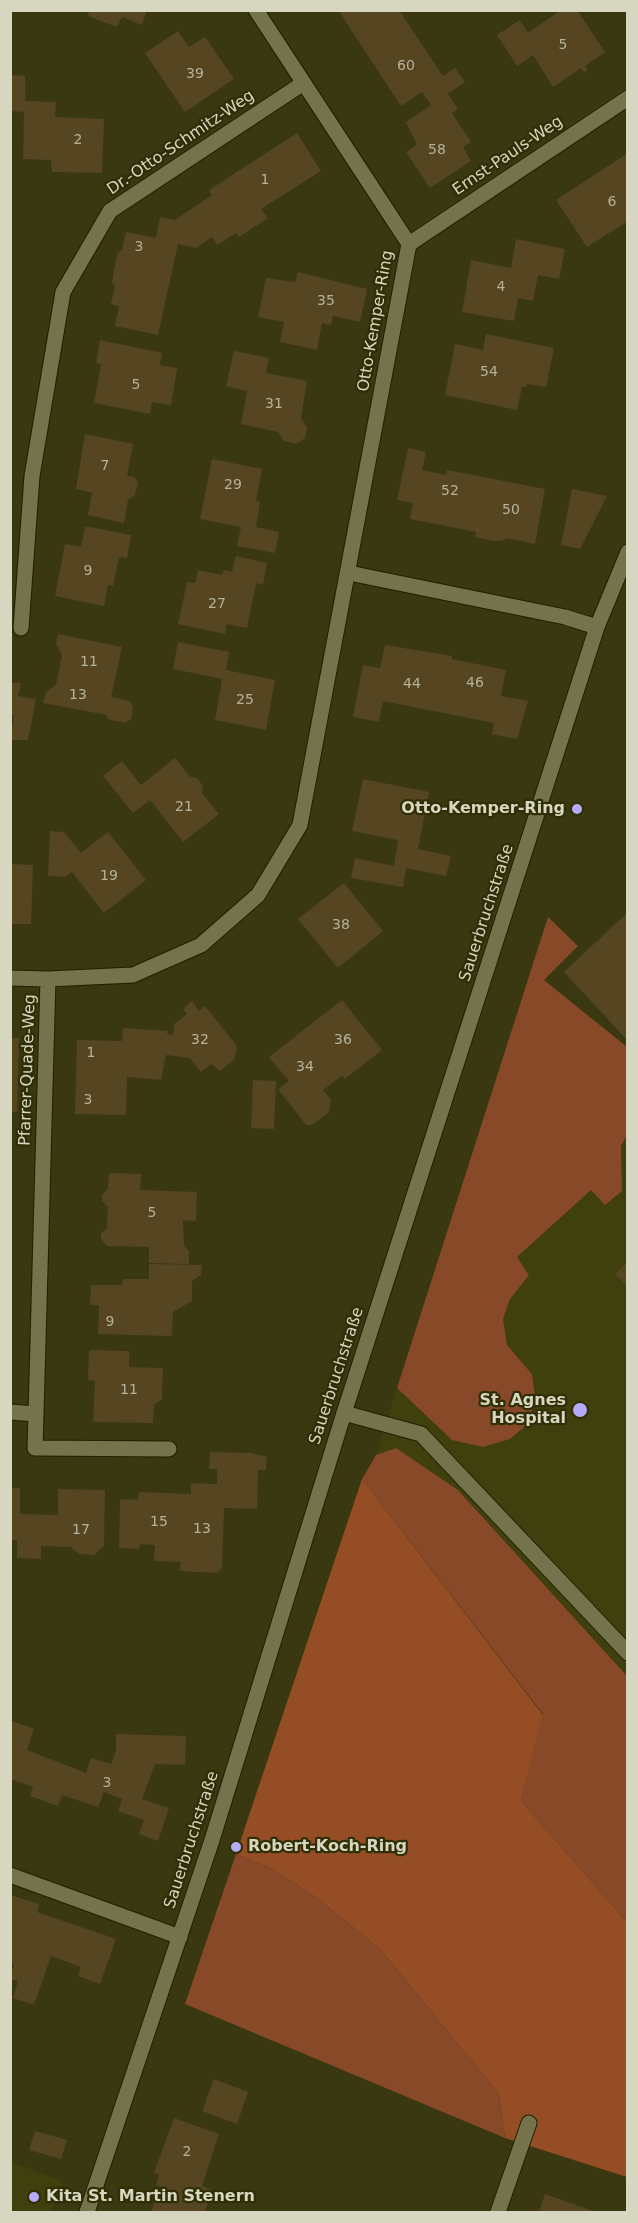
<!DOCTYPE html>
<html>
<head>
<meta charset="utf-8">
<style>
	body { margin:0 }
	#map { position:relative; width:638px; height:2223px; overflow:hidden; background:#393811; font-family:"DejaVu Sans",sans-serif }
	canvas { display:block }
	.frame { position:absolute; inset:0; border:12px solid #d6d6c1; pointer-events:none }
</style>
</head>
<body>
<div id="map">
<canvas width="638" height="2223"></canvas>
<div class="frame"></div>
</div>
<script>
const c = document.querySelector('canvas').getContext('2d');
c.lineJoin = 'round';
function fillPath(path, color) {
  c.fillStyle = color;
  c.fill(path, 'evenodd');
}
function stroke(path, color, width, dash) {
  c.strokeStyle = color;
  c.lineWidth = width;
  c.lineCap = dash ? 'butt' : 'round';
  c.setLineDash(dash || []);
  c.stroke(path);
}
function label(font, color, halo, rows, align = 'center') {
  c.font = font + ' "DejaVu Sans",sans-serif';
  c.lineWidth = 4.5;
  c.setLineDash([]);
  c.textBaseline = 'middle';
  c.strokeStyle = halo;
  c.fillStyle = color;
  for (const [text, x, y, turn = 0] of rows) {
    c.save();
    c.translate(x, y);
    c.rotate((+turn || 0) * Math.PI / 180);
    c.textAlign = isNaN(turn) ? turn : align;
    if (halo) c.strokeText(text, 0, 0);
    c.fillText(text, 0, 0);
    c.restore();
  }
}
const built = new Path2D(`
	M627,1133V1675L458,1490L396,1449L376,1455L397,1388L452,1440L483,1446L510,1439L532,1374L507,1345L503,1319L510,1299L529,1275L517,1257L591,1190L622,1191L621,1146Z
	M11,2162L63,2181L51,2212H11Z`);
const green = new Path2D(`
	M548,917L578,946L544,980L627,1047L628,1133L621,1146L622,1191L605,1205L591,1190L517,1257L529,1275L510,1299L503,1319L507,1345L532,1374L535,1396L529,1423L510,1439L483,1447L452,1440L397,1388Z
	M396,1448L458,1490L627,1676V1922L521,1801L543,1714L362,1479L376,1455Z
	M236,1854L273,1869L317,1898L380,1949L499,2094L505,2138L185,2004Z`);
const forest = new Path2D(`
	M362,1479L543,1715L521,1801L627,1922V2177L505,2138L499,2094L380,1949L317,1898L273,1869L236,1854Z`);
const building = new Path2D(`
	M90,10H147L142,25L122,17L117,27L88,16Z
	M338,10H399L443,76L455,68L465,82L448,94L458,109L452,113L471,142L463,147L471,161L430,188L406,152L417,145L406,122L431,105L422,92L401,106Z
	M561,10H577L605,52L585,66L588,70L584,73L581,68L553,87L533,55L517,66L497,35L520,20L528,33Z
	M178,31L189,47L205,37L234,79L185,112L145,53Z
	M10,75L25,76V101L56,102L55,117L104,119L102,173L52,172L51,160L23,159L24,112L10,111Z
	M297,133L321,171L261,209L268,218L239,237L236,233L217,245L212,237L196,248L178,244L158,335L115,326L119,306L111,304L115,286L112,282L117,253L122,250L126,232L156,238L160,217L175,220L212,195L209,190Z
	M628,153V221L587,247L556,200Z
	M516,239L565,249L559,279L538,275L533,301L518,298L514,321L462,312L471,260L511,268Z
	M298,272L367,289L360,322L333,316L331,325L322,323L317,350L280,342L284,322L258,317L266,278L295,282Z
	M486,334L554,348L546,387L527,384L526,387H522L517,410L445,395L455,344L483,350Z
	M100,340L162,353L160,365L177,368L171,405L152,402L150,414L94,403L101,364L96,363Z
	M234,351L269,358L266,373L307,381L301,418L307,428L305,438L296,444L284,441L278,432L241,424L247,391L226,386Z
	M85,434L133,444L127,476L134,477L138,482L135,495L128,500L124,523L88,515L92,493L76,489Z
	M408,448L426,452L422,470L446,475L447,470L545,489L535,544L506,538L502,541H494L475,537L476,532L410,519L413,503L397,500Z
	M212,459L262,469L256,501L260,502L256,527L279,532L275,553L237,546L241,527L200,519Z
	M572,489L607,496L580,549L561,545Z
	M85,526L131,535L127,558L119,557L113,586L108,585L104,606L55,596L65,544L81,547Z
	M236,556L267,563L263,585L256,583L247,628L227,624L225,634L178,624L187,582L195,583L198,570L222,575L224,570L232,572Z
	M58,634L122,647L111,697L130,701L133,707L131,719L125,723L107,719V715L43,703L46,692L56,685L62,655L56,644Z
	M178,642L229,652L226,670L275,680L266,730L215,720L222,679L173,669Z
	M385,645L452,656V659L506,670L501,696L528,701L517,739L492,734L494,723L383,701L379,722L353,717L363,665L380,668Z
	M10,683H21L18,696L36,699L28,740H10L14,715H10Z
	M175,758L190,777L197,778L203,786L202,793L219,814L183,842L150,800L133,813L103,776L122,761L141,785Z
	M363,779L429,792L418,849L451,856L446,876L406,868L403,887L351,878L355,858L394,866L398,840L352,831Z
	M50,831L64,832L81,853L108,832L146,880L104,913L72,872L65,877L48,876Z
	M10,864L33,865L31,924H10Z
	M344,883L383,931L338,968L298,919Z
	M628,912V1041L564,972Z
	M342,1000L382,1050L345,1079L342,1076L323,1090L331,1100L329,1112L312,1125H306L278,1089L289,1081L269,1057Z
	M192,1001L199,1011L205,1006L237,1046L235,1059L220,1071L211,1064L201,1072L190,1058L166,1055L161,1080L127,1077L126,1115L75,1114L77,1040L122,1041L123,1028L168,1031L167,1034L173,1035L174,1024L187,1014L183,1009Z
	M10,1038H19L17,1112H10Z
	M253,1080L276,1081L274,1129L251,1128Z
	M109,1173L141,1174L140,1190L197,1192L196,1221L183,1220L184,1245L189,1252V1264L149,1263V1247L107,1246L101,1239V1234L107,1228L108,1207L102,1201V1195L108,1189Z
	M628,1262V1287L615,1274Z
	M149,1264L202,1265L201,1275L192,1281V1301L173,1312L172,1336L98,1334L99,1305H90L91,1285H122L123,1279H149Z
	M89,1350L129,1351V1367L163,1368L162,1399L154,1405L153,1423L93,1422L95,1381L88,1380Z
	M210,1452L251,1453L267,1457L266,1470H258L257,1509L224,1508L222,1568L217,1573L180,1571L181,1562L154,1561L155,1545L140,1544L139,1549L119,1548L120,1499L138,1500L139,1492L191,1494V1483L217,1484V1469H209Z
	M10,1488H20V1514L58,1515V1489L105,1490L104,1546L94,1555L79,1554L71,1547L41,1546V1559L17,1558V1540H10Z
	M10,1720L34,1729L27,1750L86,1773L91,1758L111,1764L116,1751V1734L186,1736L185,1765L155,1764L142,1799L169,1808L158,1841L139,1834L144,1820L118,1811L122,1799L104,1792L98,1807L62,1795L58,1806L30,1796L33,1787L10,1779Z
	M10,1895L39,1904L37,1912L116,1939L100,1984L78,1976L81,1967L51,1956L34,2005L13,1998L18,1981L10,1979L14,1964L10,1963Z
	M214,2079L248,2092L237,2124L202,2111Z
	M174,2118L219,2134L202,2186L212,2190L205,2212H151L160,2186L156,2185L159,2175L154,2173Z
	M35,2131L67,2140L61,2159L29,2150Z
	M545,2194L596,2212H539Z`);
const lane = new Path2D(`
	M344,1413L421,1434L628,1653`);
const street = new Path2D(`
	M409,244L628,98
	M349,573L565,617L597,627
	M21,628L32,476L63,292L110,211L302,84
	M10,978L48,979L133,975L201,945L258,895L300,825L409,244L256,10
	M10,1412L36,1414L48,979
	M36,1414L35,1448L169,1449
	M10,1875L180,1937
	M87,2212L212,1840L344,1413L597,627L628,552
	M498,2212L529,2123`);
const markers = [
	[577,809,6,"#b4acf9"],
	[580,1410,8,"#b4acf9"],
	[236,1847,6,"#b4acf9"],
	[34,2197,6,"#b4acf9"]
];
const numberNames = [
	["5",563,45],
	["60",406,66],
	["39",195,74],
	["2",78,140],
	["58",437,150],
	["1",265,180],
	["6",612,202],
	["3",139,247],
	["4",501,287],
	["35",326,301],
	["54",489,372],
	["5",136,385],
	["31",274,404],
	["7",105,466],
	["29",233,485],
	["52",450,491],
	["50",511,510],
	["9",88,571],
	["27",217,604],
	["11",89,662],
	["46",475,683],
	["44",412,684],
	["13",78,695],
	["25",245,700],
	["21",184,807],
	["19",109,876],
	["38",341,925],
	["32",200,1040],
	["36",343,1040],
	["1",91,1053],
	["34",305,1067],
	["3",88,1100],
	["5",152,1213],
	["9",110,1322],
	["11",129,1390],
	["15",159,1522],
	["13",202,1529],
	["17",81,1530],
	["3",107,1783],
	["2",187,2152]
];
const streetNames = [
	["Dr.-Otto-Schmitz-Weg",181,143,-34],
	["Ernst-Pauls-Weg",508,156,-34],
	["Otto-Kemper-Ring",376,321,-80],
	["Sauerbruchstraße",487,913,-72],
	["Pfarrer-Quade-Weg",28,1070,-88],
	["Sauerbruchstraße",337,1376,-72],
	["Sauerbruchstraße",192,1840,-72]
];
const poiNames = [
	["Otto-Kemper-Ring",565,809],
	["St. Agnes",566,1401],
	["Hospital",566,1419],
	["Robert-Koch-Ring",248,1847,"left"],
	["Kita St. Martin Stenern",46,2197,"left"]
];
fillPath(built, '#403f0e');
fillPath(green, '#874927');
fillPath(forest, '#944d25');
fillPath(building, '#554621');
stroke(lane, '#1f1f02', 17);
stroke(street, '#1f1f02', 17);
stroke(lane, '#74734c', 15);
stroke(street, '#74734c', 15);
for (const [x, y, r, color] of markers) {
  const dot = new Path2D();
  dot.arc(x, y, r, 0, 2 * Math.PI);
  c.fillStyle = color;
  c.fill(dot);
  stroke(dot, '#2f2e05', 2);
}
label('14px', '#b6b299', null, numberNames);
label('16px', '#d6d6c1', '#2f2e05', streetNames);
label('bold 16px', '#d6d6c1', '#2f2e05', poiNames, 'right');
</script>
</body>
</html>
